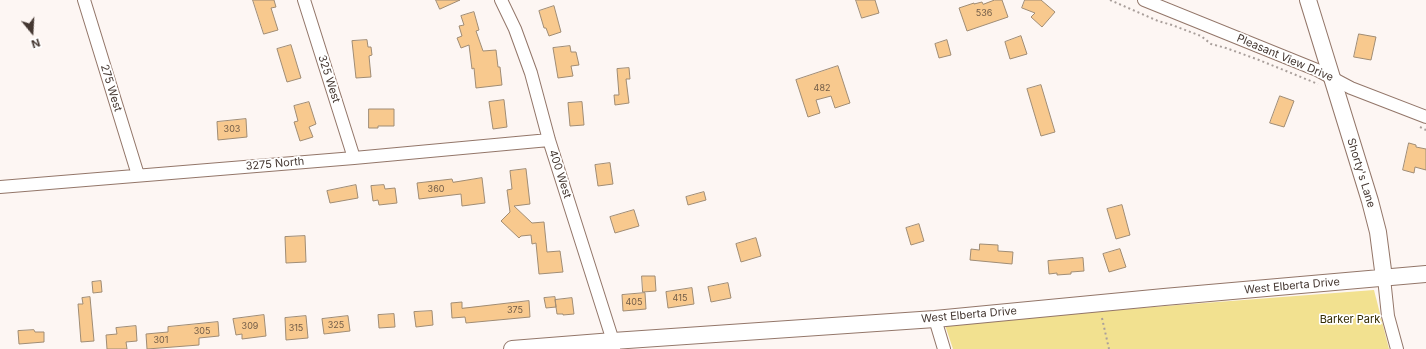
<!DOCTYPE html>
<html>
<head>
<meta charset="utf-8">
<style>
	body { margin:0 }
	#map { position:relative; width:1426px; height:349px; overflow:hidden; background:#fdf6f3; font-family:Inter,sans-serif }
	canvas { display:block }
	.north { position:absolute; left:12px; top:12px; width:40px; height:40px; -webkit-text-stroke:3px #fff; paint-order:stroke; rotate:162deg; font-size:11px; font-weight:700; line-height:16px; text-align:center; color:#443731 }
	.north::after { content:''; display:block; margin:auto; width:14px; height:18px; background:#443731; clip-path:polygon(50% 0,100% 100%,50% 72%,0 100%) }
</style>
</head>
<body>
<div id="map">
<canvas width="1426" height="349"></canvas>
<div class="north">N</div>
</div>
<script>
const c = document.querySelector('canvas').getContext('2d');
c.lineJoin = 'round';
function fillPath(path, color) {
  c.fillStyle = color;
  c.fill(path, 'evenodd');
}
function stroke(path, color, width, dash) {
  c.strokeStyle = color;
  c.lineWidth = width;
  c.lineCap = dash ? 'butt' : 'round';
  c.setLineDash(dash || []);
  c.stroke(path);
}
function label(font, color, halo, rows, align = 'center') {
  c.font = font + ' Inter,sans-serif';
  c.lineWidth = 3.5;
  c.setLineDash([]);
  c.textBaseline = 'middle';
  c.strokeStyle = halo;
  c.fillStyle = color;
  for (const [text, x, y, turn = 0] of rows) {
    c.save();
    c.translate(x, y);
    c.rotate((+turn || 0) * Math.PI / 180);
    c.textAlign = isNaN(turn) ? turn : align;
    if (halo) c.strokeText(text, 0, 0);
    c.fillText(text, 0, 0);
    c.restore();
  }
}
const green = new Path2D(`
	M1374,290L1389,349H953L945,325L1152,307Z`);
const building = new Path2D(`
	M253,0H274L276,7L271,8L278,30L264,34Z
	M436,0H460L440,9Z
	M856,0H875L879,13L862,18Z
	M995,0H1002L1008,17L967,31L959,8L974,3V4L982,2L983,4Z
	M1025,0H1041L1055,12L1042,27L1031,17L1035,13L1022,8Z
	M554,6L561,32L549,36L546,28H544L539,11Z
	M474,12L479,30L476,31L483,51L496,50L498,67H500L502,85L476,88L474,68L472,69L469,45L461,48L457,38L462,36L459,26L464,25L461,16Z
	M1359,34L1376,37L1371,60L1354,57Z
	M1021,36L1027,54L1010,59L1005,42Z
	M367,40L368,47H371L372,55L369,56L371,77L356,78L352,41Z
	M947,40L951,55L939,58L935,44Z
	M291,45L301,78L287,82L277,49Z
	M570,46L571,52H576L579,65L571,66L573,76L558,78L553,48Z
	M838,66L850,103L835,108L831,96L816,100L820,113L808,117L796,80Z
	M629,68L630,79H626L629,103L615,105L614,95H619L617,69Z
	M1041,85L1055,132L1041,136L1027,89Z
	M1280,96L1294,101L1284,127L1270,123Z
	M504,100L507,127L493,129L489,102Z
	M309,102L316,124L309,127L313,137L300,141L294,122L298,121L294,106Z
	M582,102L584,125L570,126L568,103Z
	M369,109H394V126H378V128H369Z
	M246,119L247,137L218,140L217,122Z
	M1409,143L1416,145V147L1426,149V170L1415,167L1414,173L1403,170Z
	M610,163L613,184L598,186L595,165Z
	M526,169L530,204L514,206L532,223L544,222L547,252L560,251L563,272L539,274L536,243L532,244L531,235L521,236L519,238L501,221L510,212L507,190L512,189L510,171Z
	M482,178L485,203L462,206L461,194L419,199L417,183L452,179L453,182Z
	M356,185L358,198L330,203L327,191Z
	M384,185L385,189L395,188L397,203L379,205L378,200L373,201L371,186Z
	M704,192L706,200L688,205L686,197Z
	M1122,205L1130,235L1116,239L1107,209Z
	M634,210L639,226L615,233L610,217Z
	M919,224L924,241L911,245L906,228Z
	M305,236L306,262L286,263L285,237Z
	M756,238L761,256L741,262L736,244Z
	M980,244L998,245V251L1013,252L1012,264L970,260L971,249L979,250Z
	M1120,249L1126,267L1109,272L1103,254Z
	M1083,258L1084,271L1071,272V274L1057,275V273L1049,274L1048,261Z
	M642,276H655L656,291L643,292Z
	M101,281L102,292L93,293L92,282Z
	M728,283L731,298L711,302L708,287Z
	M692,288L694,304L668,308L666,292Z
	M645,293L646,309L623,311L622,295Z
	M90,297L94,341L81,342L78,304H83L82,298Z
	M555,297L556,307L546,308L544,298Z
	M572,298L574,314L563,315V314H557L555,300Z
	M529,301L530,317L466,323L465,317L452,318L451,303L462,302V308Z
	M432,311L433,325L416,327L414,312Z
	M394,314L395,327L379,328L378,315Z
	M264,315L266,336L242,339V334L236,335L233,319Z
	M306,316L308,338L286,340L285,318Z
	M348,316L350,331L324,334L322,319Z
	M218,322L219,336L199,338V345L147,349L146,334L168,332V327Z
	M136,326L137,341L126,342L127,349H107L106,335L117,334L116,328Z
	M34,330L35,332H44V342L19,344L18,331Z`);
const path = new Path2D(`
	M1110,0L1158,21L1172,25L1201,36L1211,44L1226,48L1259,60L1318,84
	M1420,127L1426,130
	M1102,318L1109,349`);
const minor = new Path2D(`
	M84,0L138,175
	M304,0L354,158
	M501,0L515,29L531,73L549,140L613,341L614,349
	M1144,0L1317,70L1351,88L1426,117
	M0,187L354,158L549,140
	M1384,278L1388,316L1397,349
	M935,319L944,349`);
const major = new Path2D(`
	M1308,0L1370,201L1378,232L1384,278
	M512,349L613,341L935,319L1164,297L1426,274`);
const numberNames = [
	["536",984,13],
	["482",822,88],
	["303",232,129],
	["360",436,189],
	["415",680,298],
	["405",634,302],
	["375",515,310],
	["325",336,325],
	["309",250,326],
	["315",296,328],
	["305",202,331],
	["301",161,340]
];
const streetNames = [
	["Pleasant View Drive",1285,58,23],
	["325 West",329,79,72],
	["275 West",111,88,73],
	["3275 North",275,164,-5],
	["Shorty's Lane",1361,173,73],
	["400 West",560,174,72],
	["West Elberta Drive",1292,286,-5],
	["West Elberta Drive",969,315,-5]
];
const parkNames = [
	["Barker Park",1350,320]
];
fillPath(green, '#f2e190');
fillPath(building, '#f8c98e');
stroke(building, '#a08c74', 1);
stroke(minor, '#937669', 14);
stroke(major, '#937669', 18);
stroke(path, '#a99f9b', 2, [2, 3]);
stroke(minor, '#fff', 12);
stroke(major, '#fff', 16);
label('9px', '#715c48', null, numberNames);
label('11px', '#443731', '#fff', streetNames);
label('11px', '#332b01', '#fff', parkNames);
</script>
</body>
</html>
